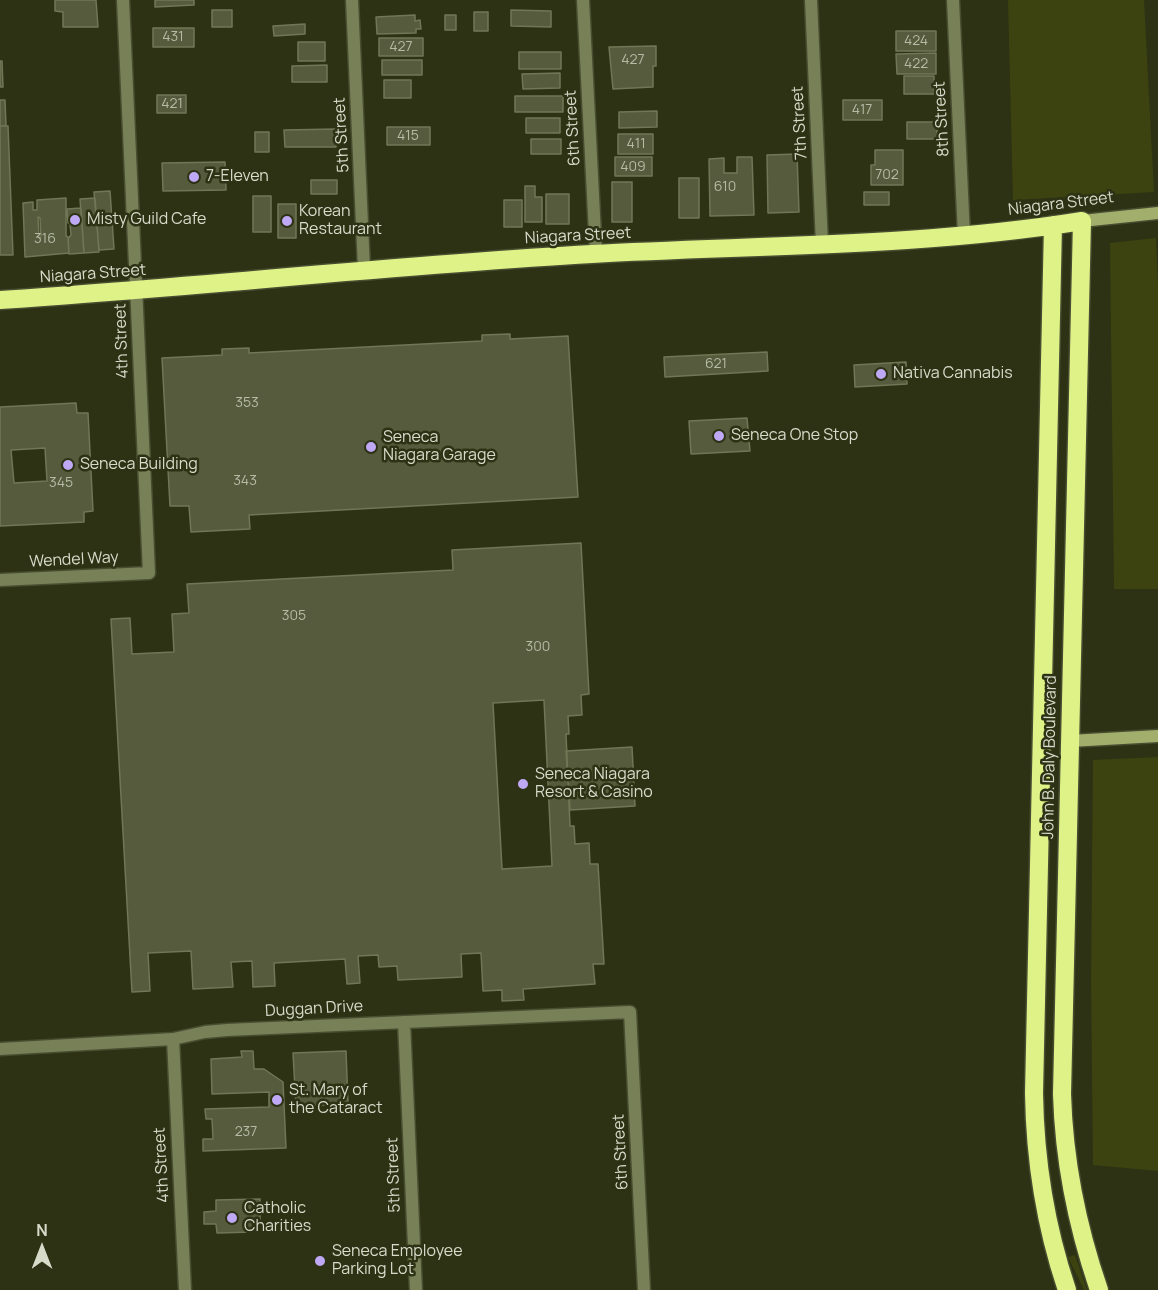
<!DOCTYPE html>
<html>
<head>
<meta charset="utf-8">
<style>
	body { margin:0 }
	#map { position:relative; width:1158px; height:1290px; overflow:hidden; background:#2d3214; font-family:Manrope,sans-serif }
	canvas { display:block }
	.north { position:absolute; left:12px; top:1218px; width:60px; height:60px; -webkit-text-stroke:4px #2d3214; paint-order:stroke; rotate:0deg; font-size:16px; font-weight:700; line-height:24px; text-align:center; color:#d7dbca }
	.north::after { content:''; display:block; margin:auto; width:21px; height:27px; background:#d7dbca; clip-path:polygon(50% 0,100% 100%,50% 72%,0 100%) }
</style>
</head>
<body>
<div id="map">
<canvas width="1158" height="1290"></canvas>
<div class="north">N</div>
</div>
<script>
const c = document.querySelector('canvas').getContext('2d');
c.lineJoin = 'round';
function fillPath(path, color) {
  c.fillStyle = color;
  c.fill(path, 'evenodd');
}
function stroke(path, color, width, dash) {
  c.strokeStyle = color;
  c.lineWidth = width;
  c.lineCap = dash ? 'butt' : 'round';
  c.setLineDash(dash || []);
  c.stroke(path);
}
function label(font, color, halo, rows, align = 'center') {
  c.font = font + ' Manrope,sans-serif';
  c.lineWidth = 5;
  c.setLineDash([]);
  c.textBaseline = 'middle';
  c.strokeStyle = halo;
  c.fillStyle = color;
  for (const [text, x, y, turn = 0] of rows) {
    c.save();
    c.translate(x, y);
    c.rotate((+turn || 0) * Math.PI / 180);
    c.textAlign = isNaN(turn) ? turn : align;
    if (halo) c.strokeText(text, 0, 0);
    c.fillText(text, 0, 0);
    c.restore();
  }
}
const green = new Path2D(`
	M1008,0H1144L1154,192L1013,200Z
	M1156,238L1158,285V589H1114L1110,243Z
	M1158,757V1171L1093,1165L1091,982L1093,760Z
	M1075,1255L1087,1290H1084L1068,1257Z`);
const building = new Path2D(`
	M55,0H96L98,27H63V12L55,11Z
	M155,0H194V5L155,7Z
	M212,10H232V27H212Z
	M511,10L551,11V27L511,26Z
	M474,12H488V31H474Z
	M415,15V21L420,20L421,29H416V33L377,34L376,17Z
	M445,15H456V30H445Z
	M305,24V34L274,36L273,26Z
	M153,28H194V47H153Z
	M896,31H936V51H896Z
	M379,38H423V56H379Z
	M298,42H325V61H298Z
	M656,46V66H653V87L613,89L609,47Z
	M519,52H561V69H519Z
	M936,53V74H897L896,54Z
	M382,60H422V75H382Z
	M0,61H2L3,87H0Z
	M327,65V82H292V66Z
	M560,73V88L523,89L522,74Z
	M904,76H934V94H904Z
	M384,80H411V98H384Z
	M157,95H186V113H157Z
	M515,96H563V112H515Z
	M0,100H5L6,126H0Z
	M843,100H882V120H843Z
	M657,111V127L619,128V112Z
	M526,118H560V133H526Z
	M907,122H937V139H907Z
	M0,126H8L13,255H0Z
	M387,127H430V145H387Z
	M336,129V147H285L284,130Z
	M255,132H269V152H255Z
	M618,134H653V154H618Z
	M531,139H561V154H531Z
	M875,150H903V185H871V165H875Z
	M797,154L799,212L768,213L767,155Z
	M615,157H652V176H615Z
	M737,157H752L754,215L710,216L709,159L724,158V173H737Z
	M225,162L226,190L163,191L162,163Z
	M679,178H699V218H679Z
	M311,180H337V194H311Z
	M612,182H632V222H612Z
	M525,186H535V197H542V222H525Z
	M110,191L114,249L99,250L94,192Z
	M864,192H889V205H864Z
	M546,194H569V224H546Z
	M253,196H271V232H253Z
	M66,198V236L68,237L69,253L25,257L23,203L33,202V210H37V200ZM38,217L40,218L41,237L39,238Z
	M95,198L99,252L84,253L80,199Z
	M504,200H522V227H504Z
	M278,204H296V238H278Z
	M81,208L84,253L69,254L68,239L71,235L70,223H68L67,209Z
	M510,334V339L568,336L578,497L249,515L250,529L191,532L189,506H170L162,358L222,355V349L249,348V353L482,341V335Z
	M767,352L768,371L665,377L664,357Z
	M906,362L907,384L855,387L854,365Z
	M76,403L77,413H88L93,511L84,512V522L0,526V407ZM45,448L47,481L14,483L11,450Z
	M747,418L750,451L691,454L689,421Z
	M581,543L589,694L581,695L582,715L568,716L569,734H566L570,826H574L575,844L589,843L590,864H598L604,964H593L595,984L523,989L524,1000L502,1001V990L483,991L481,953L461,954L462,977L398,980L397,966L379,967L378,955L358,956L360,983L347,984L345,959L274,963L275,986L253,987L252,961L231,962L233,987L193,989L191,951L148,953L150,991L132,992L111,619L130,618L132,654L174,652L172,614L189,613L187,584L453,570L452,550Z
	M544,700L552,866L502,869L493,703Z
	M632,747L635,806L570,810L566,751Z
	M241,1051H253L254,1069H264L283,1082L286,1148L203,1151V1139H213L212,1119H206L205,1109L269,1107V1092L212,1094L211,1059L242,1057Z
	M346,1051L348,1104L296,1106L293,1053Z
	M260,1199V1225H252L253,1232L217,1233L216,1224H204V1212L216,1211V1200Z`);
const street = new Path2D(`
	M352,0L364,269
	M583,0L596,254
	M811,0L822,244
	M953,0L964,236
	M0,580L149,573L123,0
	M404,1022L416,1290
	M173,1039L185,1290
	M0,1049L173,1039L205,1032L227,1030L630,1012L644,1290`);
const secondary = new Path2D(`
	M1082,221L1158,213
	M1070,741L1158,736`);
const highway = new Path2D(`
	M1053,225L1034,1093C1035,1161 1045,1225 1067,1290
	M0,300C198,287 395,265 592,254C755,245 920,247 1082,221L1062,1094C1064,1162 1077,1226 1099,1290`);
const markers = [
	[194,177,6,"#bfa9f4"],
	[75,220,6,"#bfa9f4"],
	[287,221,6,"#bfa9f4"],
	[881,374,6,"#bfa9f4"],
	[719,436,6,"#bfa9f4"],
	[371,447,6,"#bfa9f4"],
	[68,465,6,"#bfa9f4"],
	[523,784,6,"#bfa9f4"],
	[277,1100,6,"#bfa9f4"],
	[232,1218,6,"#bfa9f4"],
	[320,1261,6,"#bfa9f4"]
];
const numberNames = [
	["431",173,37],
	["424",916,41],
	["427",401,47],
	["427",633,60],
	["422",916,64],
	["421",172,104],
	["417",862,110],
	["415",408,136],
	["411",636,144],
	["409",633,167],
	["702",887,175],
	["610",725,187],
	["316",45,239],
	["621",716,364],
	["353",247,403],
	["343",245,481],
	["345",61,483],
	["305",294,616],
	["300",538,647],
	["237",246,1132]
];
const streetNames = [
	["8th Street",942,119,-93],
	["7th Street",800,123,-93],
	["6th Street",573,128,-93],
	["5th Street",342,135,-93],
	["Niagara Street",1061,204,-7],
	["Niagara Street",578,236,-3],
	["Niagara Street",93,274,-4],
	["4th Street",122,341,-92],
	["Wendel Way",74,560,-3],
	["John B. Daly Boulevard",1050,757,-89],
	["Duggan Drive",314,1009,-3],
	["6th Street",621,1152,-93],
	["4th Street",162,1165,-93],
	["5th Street",394,1175,-92]
];
const poiNames = [
	["7-Eleven",206,177],
	["Korean",299,212],
	["Restaurant",299,230],
	["Misty Guild Cafe",87,220],
	["Nativa Cannabis",893,374],
	["Seneca One Stop",731,436],
	["Seneca",383,438],
	["Niagara Garage",383,456],
	["Seneca Building",80,465],
	["Seneca Niagara",535,775],
	["Resort & Casino",535,793],
	["St. Mary of",289,1091],
	["the Cataract",289,1109],
	["Catholic",244,1209],
	["Charities",244,1227],
	["Seneca Employee",332,1252],
	["Parking Lot",332,1270]
];
fillPath(green, '#3c4310');
fillPath(building, '#555b3c');
stroke(building, '#707756', 1.5);
stroke(street, '#484d31', 15);
stroke(secondary, '#484d31', 15);
stroke(highway, '#484d31', 21);
stroke(street, '#788057', 12);
stroke(secondary, '#a2ae6b', 12);
stroke(highway, '#dff287', 18);
for (const [x, y, r, color] of markers) {
  const dot = new Path2D();
  dot.arc(x, y, r, 0, 2 * Math.PI);
  c.fillStyle = color;
  c.fill(dot);
  stroke(dot, '#2d3214', 2);
}
label('14px', '#b6bba6', null, numberNames);
label('16px', '#d7dbca', '#2d3214', streetNames);
label('16px', '#d7dbca', '#2d3214', poiNames, 'left');
</script>
</body>
</html>
